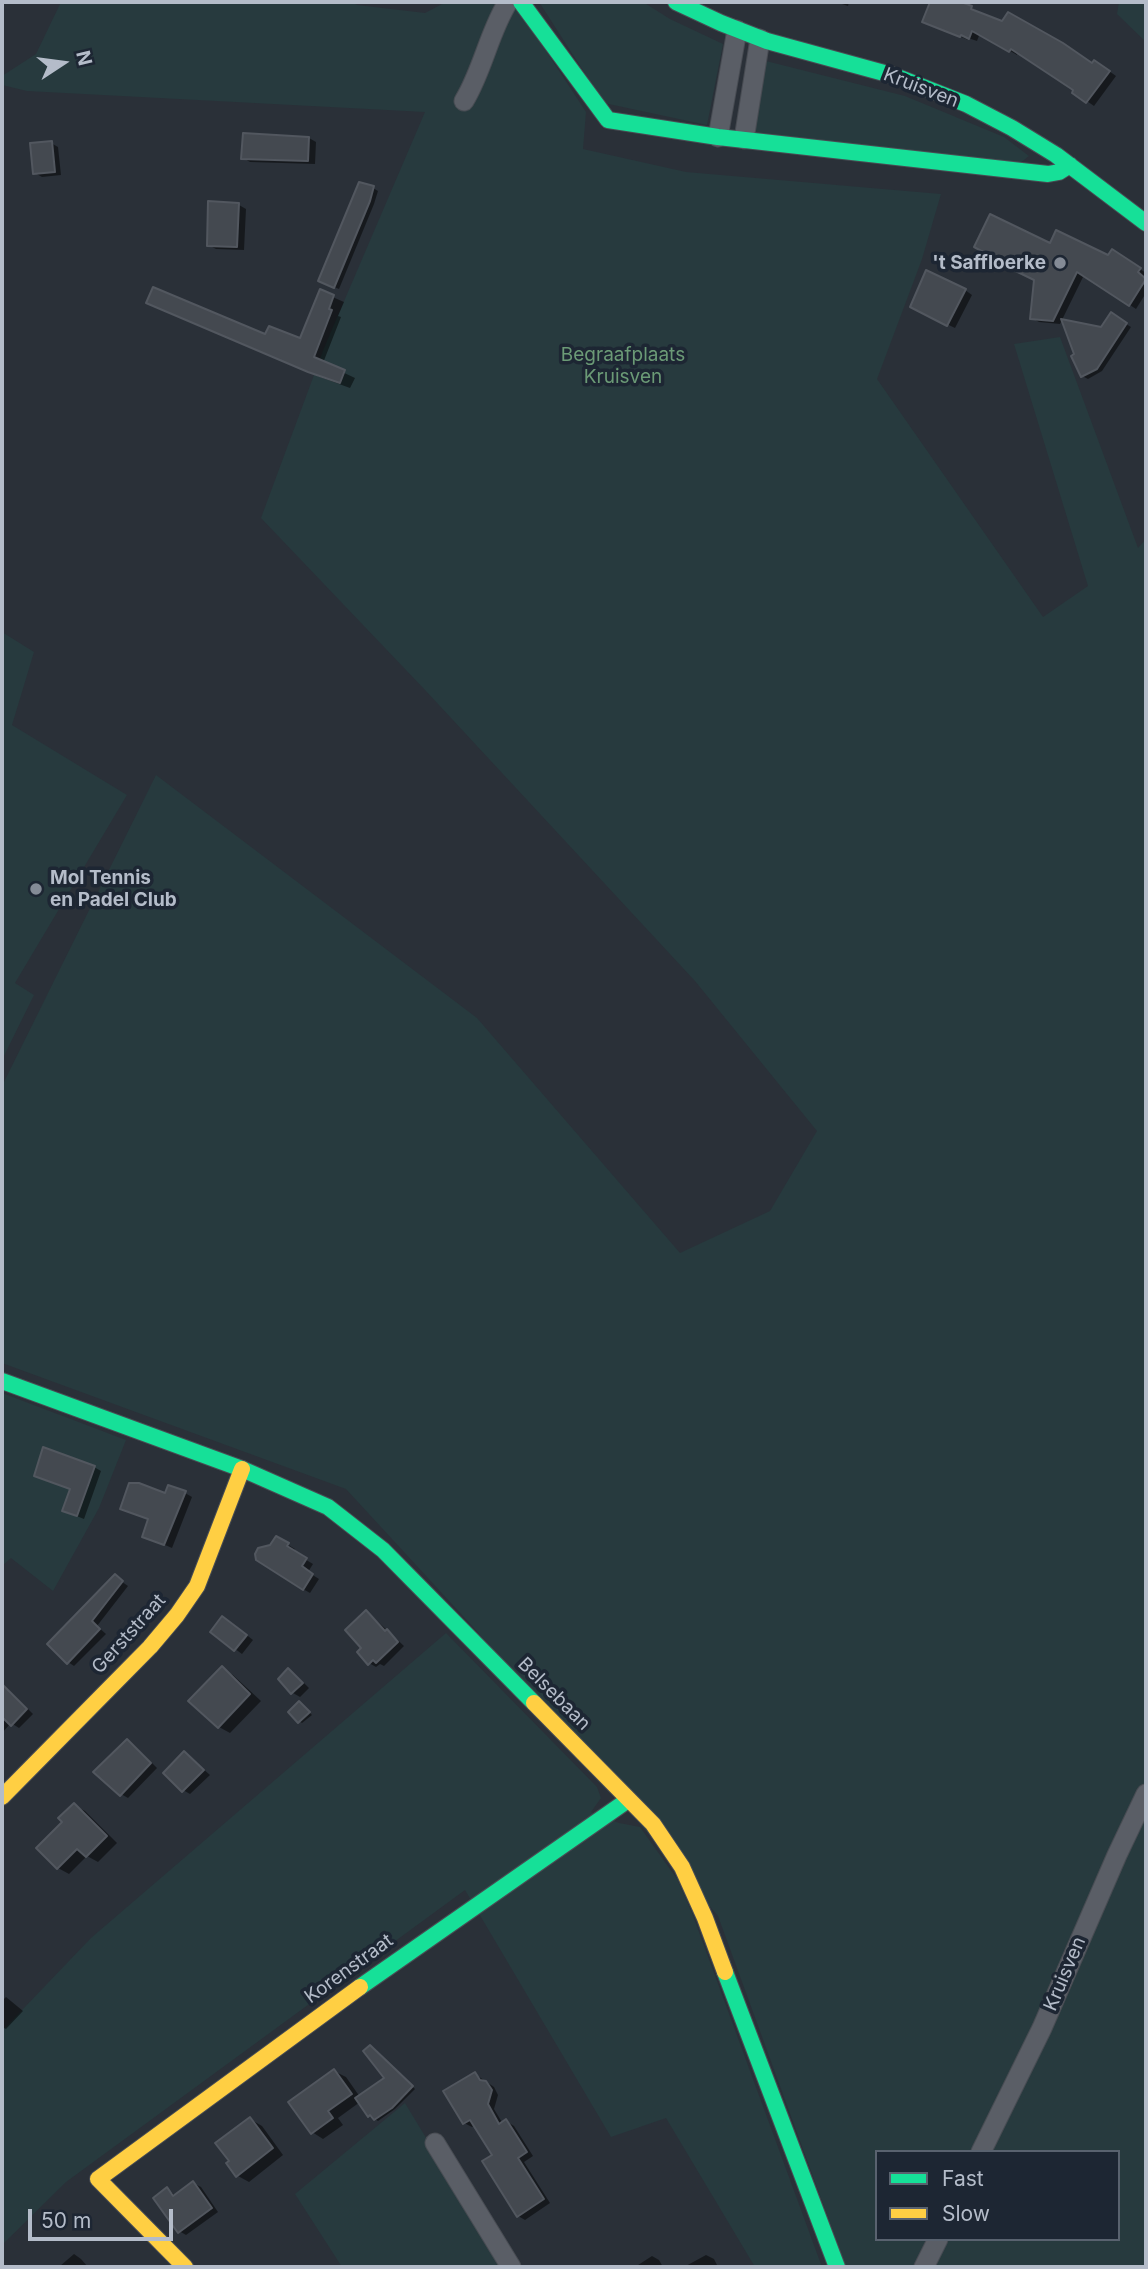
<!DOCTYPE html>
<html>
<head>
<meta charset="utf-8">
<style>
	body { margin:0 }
	#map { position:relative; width:1148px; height:2269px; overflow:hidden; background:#2a3038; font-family:Inter,sans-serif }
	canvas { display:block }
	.frame { position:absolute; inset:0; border:4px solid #b4bcc9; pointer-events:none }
	.legend { position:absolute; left:875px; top:2150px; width:245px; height:91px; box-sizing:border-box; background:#1d2633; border:2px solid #59626f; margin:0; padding:9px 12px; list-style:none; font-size:21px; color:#b4bcc9 }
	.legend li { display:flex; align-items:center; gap:14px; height:35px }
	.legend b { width:35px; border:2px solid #59626f }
	.north { position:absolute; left:28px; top:28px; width:70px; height:70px; -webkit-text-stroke:5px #1d2633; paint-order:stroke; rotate:77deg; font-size:19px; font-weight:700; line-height:28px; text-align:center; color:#b4bcc9 }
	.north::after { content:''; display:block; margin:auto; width:24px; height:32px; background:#b4bcc9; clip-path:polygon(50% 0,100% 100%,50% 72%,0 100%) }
	.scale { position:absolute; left:28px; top:2209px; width:145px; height:32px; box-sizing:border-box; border:4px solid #b4bcc9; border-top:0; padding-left:9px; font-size:21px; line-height:24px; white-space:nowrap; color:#b4bcc9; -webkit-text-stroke:5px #1d2633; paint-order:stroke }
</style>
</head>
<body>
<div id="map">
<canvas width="1148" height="2269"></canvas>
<div class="frame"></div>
<ul class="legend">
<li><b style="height:9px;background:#16e098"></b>Fast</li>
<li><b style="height:9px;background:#ffcf43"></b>Slow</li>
</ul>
<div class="north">N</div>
<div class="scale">50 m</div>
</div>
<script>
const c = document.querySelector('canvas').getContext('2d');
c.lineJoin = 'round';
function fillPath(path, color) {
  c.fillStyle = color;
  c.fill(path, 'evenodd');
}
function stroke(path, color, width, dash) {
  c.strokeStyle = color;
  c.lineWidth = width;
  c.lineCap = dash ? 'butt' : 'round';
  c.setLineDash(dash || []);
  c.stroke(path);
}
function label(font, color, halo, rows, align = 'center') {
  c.font = font + ' Inter,sans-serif';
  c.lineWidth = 7;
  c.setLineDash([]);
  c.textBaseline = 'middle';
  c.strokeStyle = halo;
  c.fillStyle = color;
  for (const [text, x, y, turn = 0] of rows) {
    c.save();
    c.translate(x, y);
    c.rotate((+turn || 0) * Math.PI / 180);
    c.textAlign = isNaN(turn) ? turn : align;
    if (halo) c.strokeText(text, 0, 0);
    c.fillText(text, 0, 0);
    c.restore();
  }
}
const green = new Path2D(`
	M61,2H353L357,5L425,13L446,2H514L586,112L583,149L686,172L941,194L922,259L877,379L1043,617L1088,586L1014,344L1060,337L1138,548L1146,539V2267H846L718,1916L474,1628L346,1489L2,1363V1086L156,775L477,1018L680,1253L770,1211L817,1131L695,981L426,691L261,518L324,348L425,112L27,91L2,85V76L36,54ZM877,2152H1118V2239H877Z
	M539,2H643L670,19L723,44L707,125L604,103Z
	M1119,2H1146V42L1117,14Z
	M766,61L905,96L1004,137L1029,156L1019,164L755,132Z
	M2,632L34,652L12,725L127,795L15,983L34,995L2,1060Z
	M2,1393L126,1440L99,1508L53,1591L11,1558L2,1566Z
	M446,1633L597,1787L601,1798L591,1812L619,1823L640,1827L677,1879L692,1913L822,2267H755L666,2118L611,2137L465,1890L66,2182L2,2245V2031L91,1938Z
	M405,2103L504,2267H342L295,2194Z`);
const shadow = new Path2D(`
	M836,2H849L848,6Z
	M931,2H937L953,8L956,2L971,8L1093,65L1102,66L1116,76L1094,106L1074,92L1075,89L1018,52L1017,55L980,33L977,41L968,38V40L924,21Z
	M309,138L316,142L315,164L250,162L243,158Z
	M51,143L58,147L61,175L42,177L35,173Z
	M373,188L378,191L374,204L339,289L324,283Z
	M239,205L246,209L244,250L216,249L208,245Z
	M1051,246L1109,258L1120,256L1146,273L1144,277L1146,279V293L1136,309L1084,275L1060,324L1039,322L1032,318Z
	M965,290L972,295L955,328L919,311Z
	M321,292L344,302L338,316L341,317L323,363L355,378L350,388L320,377L148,302L266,337L301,341Z
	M1111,315L1131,327L1102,371L1088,379L1082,376L1102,329Z
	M94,1467L101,1471L84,1519L64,1511L72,1490L43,1479Z
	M185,1493L192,1497L172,1548L144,1536L166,1496Z
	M277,1538L295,1549L293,1552L313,1564L308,1572L319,1579L310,1593L303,1589L271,1547Z
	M115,1577L128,1586L97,1626L106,1634L74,1666L68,1662Z
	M366,1613L373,1617L404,1646L384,1666L380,1664L376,1667L369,1663L364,1648Z
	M230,1622L253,1640L242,1654L212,1632Z
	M222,1668L233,1675L261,1701L230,1733L219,1727Z
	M288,1670L295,1674L309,1688L300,1697L293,1693L280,1679Z
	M2,1683L33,1714L19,1728L11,1723L2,1733Z
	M302,1705L312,1715L302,1723L299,1721Z
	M127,1741L134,1745L157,1768L128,1798L121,1794Z
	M185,1753L210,1775L190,1794L183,1790Z
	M74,1805L85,1811L117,1843L98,1862L87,1856L69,1874L58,1868L64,1822Z
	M6,1997L23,2011L6,2029L2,2027V2001Z
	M373,2049L415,2089L395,2109L378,2121L369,2115L360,2102L338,2118L343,2125L323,2139L312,2132L334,2071L346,2077L360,2097L386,2078Z
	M475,2074L494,2087L498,2095L494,2109L503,2124L506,2121L514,2126L533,2156L524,2162L550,2203L525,2220L518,2216L495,2155L475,2125L472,2127L464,2123Z
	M250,2119L262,2126L283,2155L249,2182L238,2176L228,2164Z
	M193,2183L201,2187L218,2212L186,2235L179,2231L167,2189L176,2196Z
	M74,2254L81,2259L88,2267H61L60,2266Z
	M706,2255L714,2259L718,2267H684Z
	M652,2256L659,2260L663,2267H635Z`);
const building = new Path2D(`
	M930,2H961L972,6L971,9L1002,21L1008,12L1063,43L1092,63L1094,60L1110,71L1086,103L1072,93L1073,90L1011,49L1009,52L972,31L969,39L961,35L960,37L922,22Z
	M243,133L309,137L308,161L241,159Z
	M52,141L55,172L33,174L30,143Z
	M359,182L374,186L370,201L334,288L318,281Z
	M208,201L239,203L237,247L207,246Z
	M990,214L1050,243L1056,230L1108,255L1112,249L1141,268L1138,272L1146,279L1129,306L1077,272L1053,321L1030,319L1034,280L997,262L998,260L974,247Z
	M926,270L966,289L947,326L910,307Z
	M153,287L265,334L269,326L300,338L320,289L334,295L329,309L332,310L314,357L345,370L340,383L308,372L146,303Z
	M1111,312L1127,323L1097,369L1081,377L1071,356L1074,354L1061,319L1101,327Z
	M43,1447L95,1466L77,1516L62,1511L70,1489L34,1476Z
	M129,1483H139L165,1493L168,1485L186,1491L164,1545L142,1537L148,1519L120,1509Z
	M276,1536L289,1543L287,1546L307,1558L302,1566L313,1574L303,1590L256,1560L255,1554L258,1548L270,1545Z
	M115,1574L123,1581L92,1621L100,1629L67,1664L47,1644Z
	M366,1610L385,1631L387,1629L398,1642L376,1663L373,1660L368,1665L357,1652L361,1648L345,1630Z
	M222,1616L247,1635L234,1651L210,1632Z
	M222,1666L250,1694L218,1728L188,1701Z
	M288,1668L303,1683L291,1694L278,1679Z
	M2,1684L27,1709L11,1726L2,1717Z
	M299,1701L310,1712L298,1723L288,1712Z
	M127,1739L151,1763L120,1796L93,1772Z
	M184,1751L204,1770L182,1792L163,1773Z
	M74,1803L107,1836L86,1857L77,1849L57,1869L36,1848L62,1822L58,1818Z
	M370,2045L413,2086L392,2108L374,2120L370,2115L368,2117L355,2098L384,2078L363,2051Z
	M334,2069L352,2094L328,2111L333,2118L311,2134L288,2102Z
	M475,2072L480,2080L486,2081L492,2090L488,2104L499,2124L506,2119L527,2152L518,2158L544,2199L517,2217L482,2161L492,2155L470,2120L463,2124L443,2091Z
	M250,2117L273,2148L236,2177L226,2163L229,2161L215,2143Z
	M193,2181L212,2208L178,2233L153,2198L167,2187L173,2196Z`);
const street = new Path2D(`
	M464,101C483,70 489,32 508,2
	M718,137L737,30
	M744,139L760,39
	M435,2143L511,2267
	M981,2152L1042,2028L1117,1855L1146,1794
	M924,2267L938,2239`);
const fast = new Path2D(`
	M521,2L608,120L718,137L1048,174L1059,172L1070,165
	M676,2L721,23L767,41L895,76L966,104L1012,128L1056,155L1146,223
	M2,1381L242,1469L328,1507L383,1550L534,1703
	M725,1972L837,2267
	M360,1987L628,1800`);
const slow = new Path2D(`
	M534,1703L653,1824L682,1867L705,1918L725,1972
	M2,1797L150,1647L177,1615L197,1586L242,1469
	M185,2267L98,2179L360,1987`);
const markers = [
	[1060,263,7,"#848b96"],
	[36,889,7,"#848b96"]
];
const streetNames = [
	["Kruisven",921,88,21],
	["Gerststraat",129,1634,-48],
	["Belsebaan",554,1694,45],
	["Korenstraat",349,1969,-36],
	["Kruisven",1065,1974,-67]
];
const poiNames = [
	["'t Saffloerke",1046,263],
	["Mol Tennis",50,878,"left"],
	["en Padel Club",50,900,"left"]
];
const parkNames = [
	["Begraafplaats",623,355],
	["Kruisven",623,377]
];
fillPath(green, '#273a3e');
fillPath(shadow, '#0007');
fillPath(building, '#444950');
stroke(building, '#52575f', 2);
stroke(street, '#484c53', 21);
stroke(fast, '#484c53', 18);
stroke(slow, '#484c53', 18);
stroke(street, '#5a5e66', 19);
stroke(fast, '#16e098', 16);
stroke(slow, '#ffcf43', 16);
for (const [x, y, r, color] of markers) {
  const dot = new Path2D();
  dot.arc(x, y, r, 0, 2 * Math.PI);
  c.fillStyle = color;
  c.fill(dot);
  stroke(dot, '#1d2633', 2.5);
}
label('19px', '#b4bcc9', '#1d2633', streetNames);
label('bold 19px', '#b4bcc9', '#1d2633', poiNames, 'right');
label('19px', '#6b9a76', '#1d2633', parkNames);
</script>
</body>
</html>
